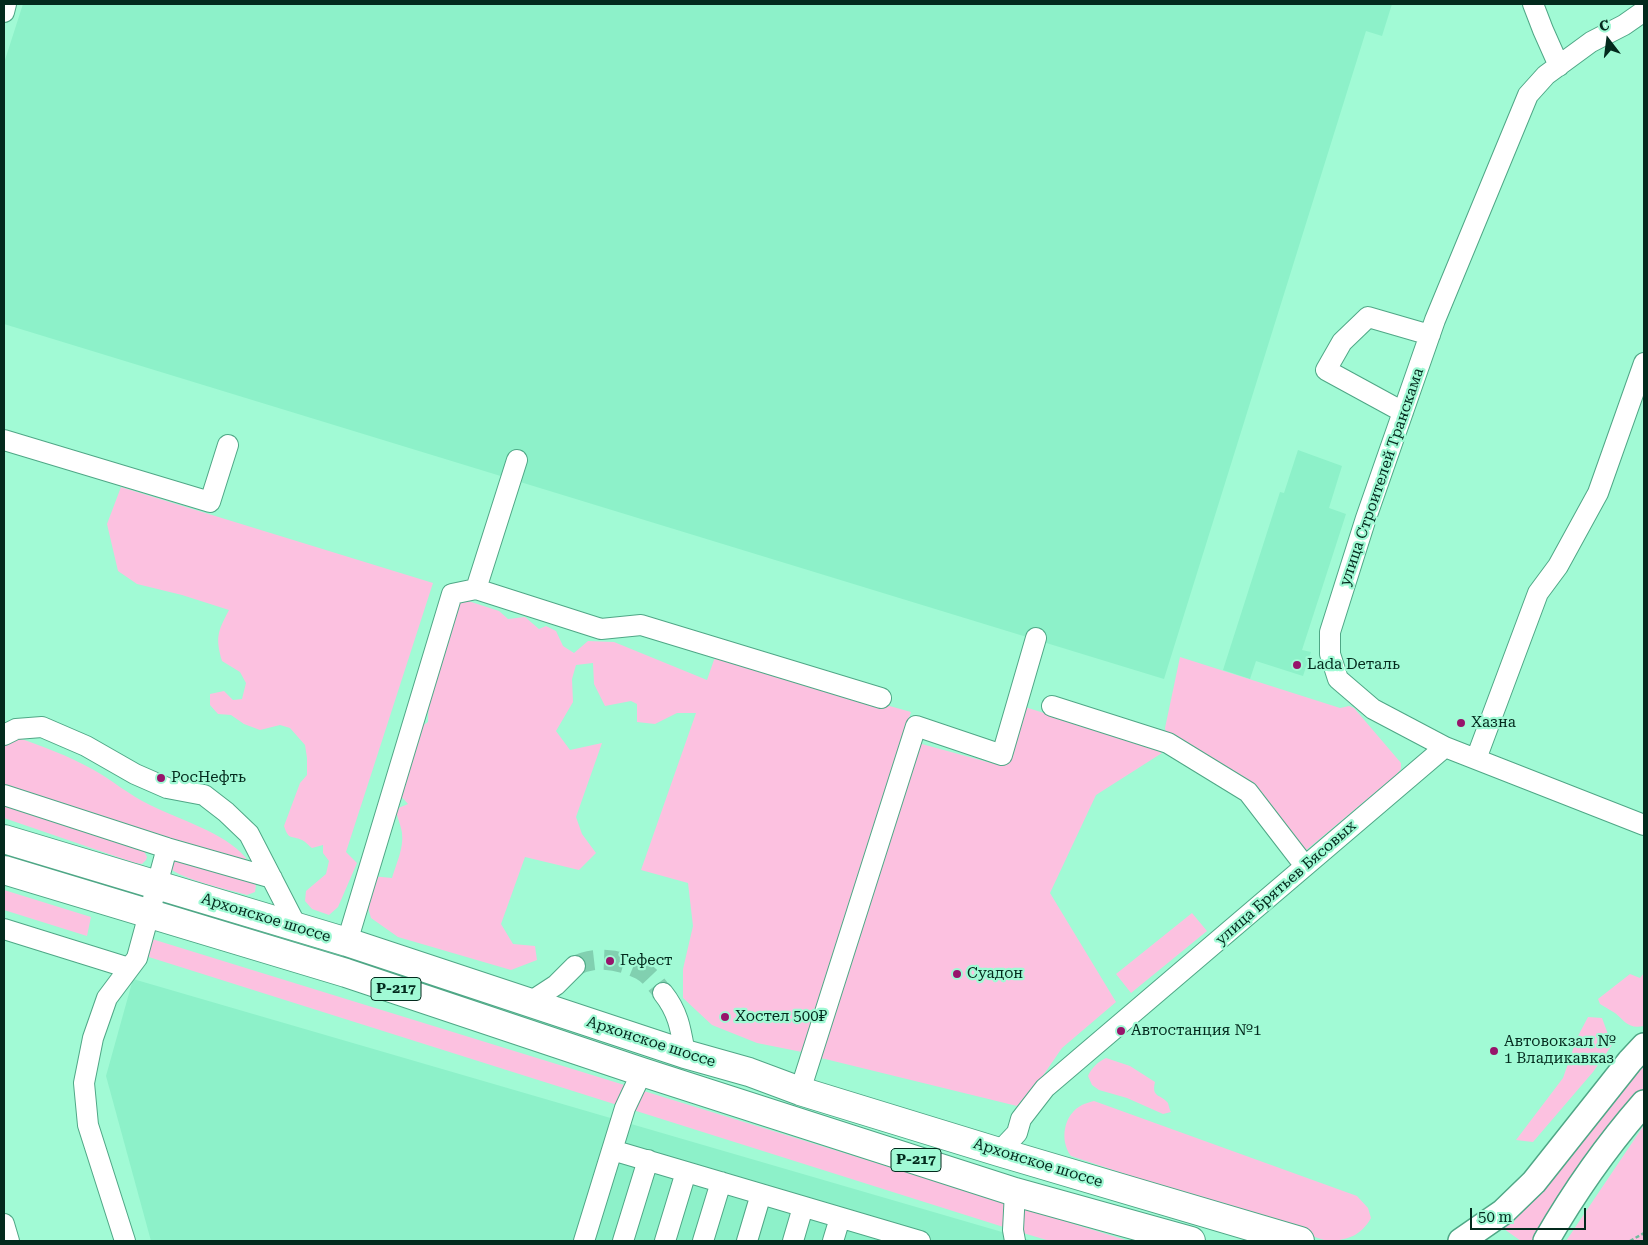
<!DOCTYPE html>
<html>
<head>
<meta charset="utf-8">
<style>
	body { margin:0 }
	#map { position:relative; width:1648px; height:1245px; overflow:hidden; background:#a1fad5; font-family:"Roboto Serif",serif }
	canvas { display:block }
	.frame { position:absolute; inset:0; border:5px solid #032a1d; pointer-events:none }
	.north { position:absolute; left:1583px; top:15px; width:50px; height:50px; -webkit-text-stroke:4px #a1fad5; paint-order:stroke; rotate:345deg; font-size:14px; font-weight:700; line-height:20px; text-align:center; color:#032a1d }
	.north::after { content:''; display:block; margin:auto; width:18px; height:22px; background:#032a1d; clip-path:polygon(50% 0,100% 100%,50% 72%,0 100%) }
	.scale { position:absolute; left:1470px; top:1208px; width:116px; height:22px; box-sizing:border-box; border:2px solid #032a1d; border-top:0; padding-left:6px; font-size:15px; line-height:18px; white-space:nowrap; color:#032a1d; -webkit-text-stroke:4px #a1fad5; paint-order:stroke }
</style>
</head>
<body>
<div id="map">
<canvas width="1648" height="1245"></canvas>
<div class="frame"></div>
<div class="north">С</div>
<div class="scale">50 m</div>
</div>
<script>
const c = document.querySelector('canvas').getContext('2d');
c.lineJoin = 'round';
function fillPath(path, color) {
  c.fillStyle = color;
  c.fill(path, 'evenodd');
}
function stroke(path, color, width, dash) {
  c.strokeStyle = color;
  c.lineWidth = width;
  c.lineCap = dash ? 'butt' : 'round';
  c.setLineDash(dash || []);
  c.stroke(path);
}
function label(font, color, halo, rows, align = 'center') {
  c.font = font + ' "Roboto Serif",serif';
  c.lineWidth = 4.5;
  c.setLineDash([]);
  c.textBaseline = 'middle';
  c.strokeStyle = halo;
  c.fillStyle = color;
  for (const [text, x, y, turn = 0] of rows) {
    c.save();
    c.translate(x, y);
    c.rotate((+turn || 0) * Math.PI / 180);
    c.textAlign = isNaN(turn) ? turn : align;
    if (halo) c.strokeText(text, 0, 0);
    c.fillText(text, 0, 0);
    c.restore();
  }
}
const built = new Path2D(`
	M23,4H1392L1382,36L1366,31L1164,679L4,324V63Z
	M1298,450L1342,466L1329,508L1346,514L1302,650L1311,652L1303,676L1256,661L1250,679L1223,670L1280,492L1284,493Z
	M133,979L1033,1241H151L106,1076Z`);
const green = new Path2D(`
	M121,487L433,583L346,852L357,863L338,907L329,915L312,909L305,901L306,891L326,874L329,861L323,853V845L312,848C309,846 306,842 302,840C291,835 289,841 284,826L300,783L307,775V758L305,745L290,728L280,725L260,730L244,724L231,715L218,714L210,705V694L224,691L233,700L242,699L246,683L240,672L222,661C215,637 218,631 229,610L182,595L137,584L118,571L107,524Z
	M459,598L499,611L508,619L525,617L539,629L546,626L556,631L563,646L574,653L588,641L614,642L707,680L715,657L911,712L802,1052L757,1043L712,1025L683,998V969L693,926L688,883L641,870L696,713H677L655,724L637,722V704L631,701L605,706L594,684L593,663L576,665L572,679L573,702L556,731L570,750L602,743L576,817L582,834L596,853L579,870L525,857L501,924L513,944L535,946L537,960L511,970L398,937L371,918L366,901L371,876L392,878C396,864 404,848 402,833C401,825 397,818 396,809L408,804L400,795L415,731L428,722L429,687Z
	M1180,657L1340,708L1349,706L1354,708L1401,763V769L1396,775L1304,852L1166,733L1165,728Z
	M1025,707L1151,747L1162,753L1096,795L1050,893L1116,1002L1062,1048L1042,1077L1017,1106L817,1057L918,743L995,764L1008,762Z
	M18,738C43,746 68,756 92,769C112,780 129,795 150,805C180,820 224,832 246,858L245,861L241,862L4,787V742Z
	M4,803L143,849L147,857L146,860L142,864L135,863L4,818Z
	M169,859L249,881L256,885L255,892L247,895C226,889 183,880 168,867Z
	M4,890L91,917L87,936L4,910Z
	M1192,913L1207,931L1131,993L1116,974Z
	M139,935L1129,1241H1050L1013,1230L133,952Z
	M1644,973V1026C1628,1029 1626,1022 1615,1013C1610,1010 1605,1007 1600,1004L1598,999L1630,974L1640,978Z
	M1588,1017L1602,1018L1612,1045L1593,1072L1533,1142L1516,1140L1563,1078L1577,1038Z
	M1644,1056V1091L1637,1098L1532,1241H1521L1504,1229Z
	M1106,1058L1130,1066L1155,1082C1151,1098 1161,1094 1168,1103C1168,1103 1170,1111 1171,1112L1163,1114L1127,1098L1099,1090L1092,1085L1088,1076C1092,1067 1098,1062 1106,1058Z
	M1094,1101L1357,1196L1368,1208L1371,1218C1360,1237 1347,1240 1327,1241L1071,1156C1059,1140 1064,1114 1082,1105C1086,1103 1090,1102 1094,1101Z
	M1644,1125V1241H1566Z`);
const minorTunnel = new Path2D(`
	M575,966C595,955 622,960 641,970C650,974 657,986 663,993`);
const path = new Path2D(`
	M1630,1241L1644,1233`);
const minor = new Path2D(`
	M1533,4L1543,30L1559,66
	M1644,11L1624,25L1591,42L1546,75L1528,95L1435,320L1366,518L1330,632V654L1338,679L1373,709L1445,747L1644,825
	M4,12L6,4
	M1403,412L1326,370L1342,342L1368,317L1430,335
	M4,440L210,502L228,445
	M476,589L601,629L641,625L881,698
	M1052,706L1168,743L1248,792L1305,866
	M4,735L16,729L42,727L86,746L135,774L167,788L204,795L226,812L249,834L297,927
	M1476,759L1538,593L1558,566L1598,493L1644,363
	M4,795L167,848L272,878
	M4,929L129,968
	M347,942L452,594L476,589L517,460
	M663,993C679,1013 681,1031 685,1054
	M530,1002L556,985L575,966
	M800,1091L916,726L1002,755L1036,638
	M612,1150L920,1241
	M999,1152L1017,1133L1021,1119L1045,1088L1445,747
	M4,1224L9,1241
	M125,1241L88,1125L84,1083L93,1038L107,998L137,958L167,848
	M584,1241L625,1108L642,1072
	M623,1241L648,1160
	M665,1241L686,1172
	M703,1241L721,1182
	M747,1241L761,1194
	M793,1241L803,1207
	M833,1241L840,1218
	M1015,1241L1013,1230L1015,1192`);
const major = new Path2D(`
	M1461,1241L1503,1212L1534,1182L1630,1061L1644,1046
	M1546,1241C1573,1194 1609,1143 1644,1103`);
const highway = new Path2D(`
	M4,839L347,942L685,1054L749,1072L800,1091L999,1152L1300,1241
	M4,870L346,973L642,1072L1015,1192L1191,1241`);
const markers = [
	[1297,665,5,"#97146b"],
	[1461,723,5,"#97146b"],
	[161,778,5,"#97146b"],
	[610,961,5,"#97146b"],
	[957,974,5,"#97146b"],
	[725,1017,5,"#97146b"],
	[1121,1031,5,"#97146b"],
	[1494,1051,5,"#97146b"]
];
const shields = [
	[396,989,50],
	[916,1160,50]
];
const shieldNames = [
	["Р-217",396,989],
	["Р-217",916,1160]
];
const streetNames = [
	["улица Строителей Транскама",1382,477,-71],
	["улица Брятьев Бясовых",1286,883,-41],
	["Архонское шоссе",266,918,17],
	["Архонское шоссе",651,1042,18],
	["Архонское шоссе",1038,1163,17]
];
const poiNames = [
	["Lada Dеталь",1307,665],
	["Хазна",1471,723],
	["РосНефть",171,778],
	["Гефест",620,961],
	["Суадон",967,974],
	["Хостел 500₽",735,1017],
	["Автостанция №1",1131,1031],
	["Автовокзал №",1504,1042],
	["1 Владикавказ",1504,1059]
];
fillPath(built, '#8df1c9');
fillPath(green, '#fcc1e0');
stroke(minorTunnel, '#81d0b0', 20, [20, 10]);
stroke(minor, '#4fa786', 22);
stroke(major, '#4fa786', 28);
stroke(highway, '#4fa786', 30);
stroke(path, '#71ba9d', 2.5, [4, 2.5]);
stroke(minor, '#fff', 20);
stroke(major, '#fff', 25);
stroke(highway, '#fff', 28);
for (const [x, y, r, color] of markers) {
  const dot = new Path2D();
  dot.arc(x, y, r, 0, 2 * Math.PI);
  c.fillStyle = color;
  c.fill(dot);
  stroke(dot, '#a1fad5', 2);
}
for (const [x, y, w] of shields) {
  const box = new Path2D();
  box.roundRect(x - w / 2, y - 11.5, w, 23, 4);
  c.fillStyle = '#a1fad5';
  c.fill(box);
  stroke(box, '#032a1d', 1);
}
label('bold 14px', '#032a1d', null, shieldNames);
label('15px', '#032a1d', '#a1fad5', streetNames);
label('15px', '#032a1d', '#a1fad5', poiNames, 'left');
</script>
</body>
</html>
